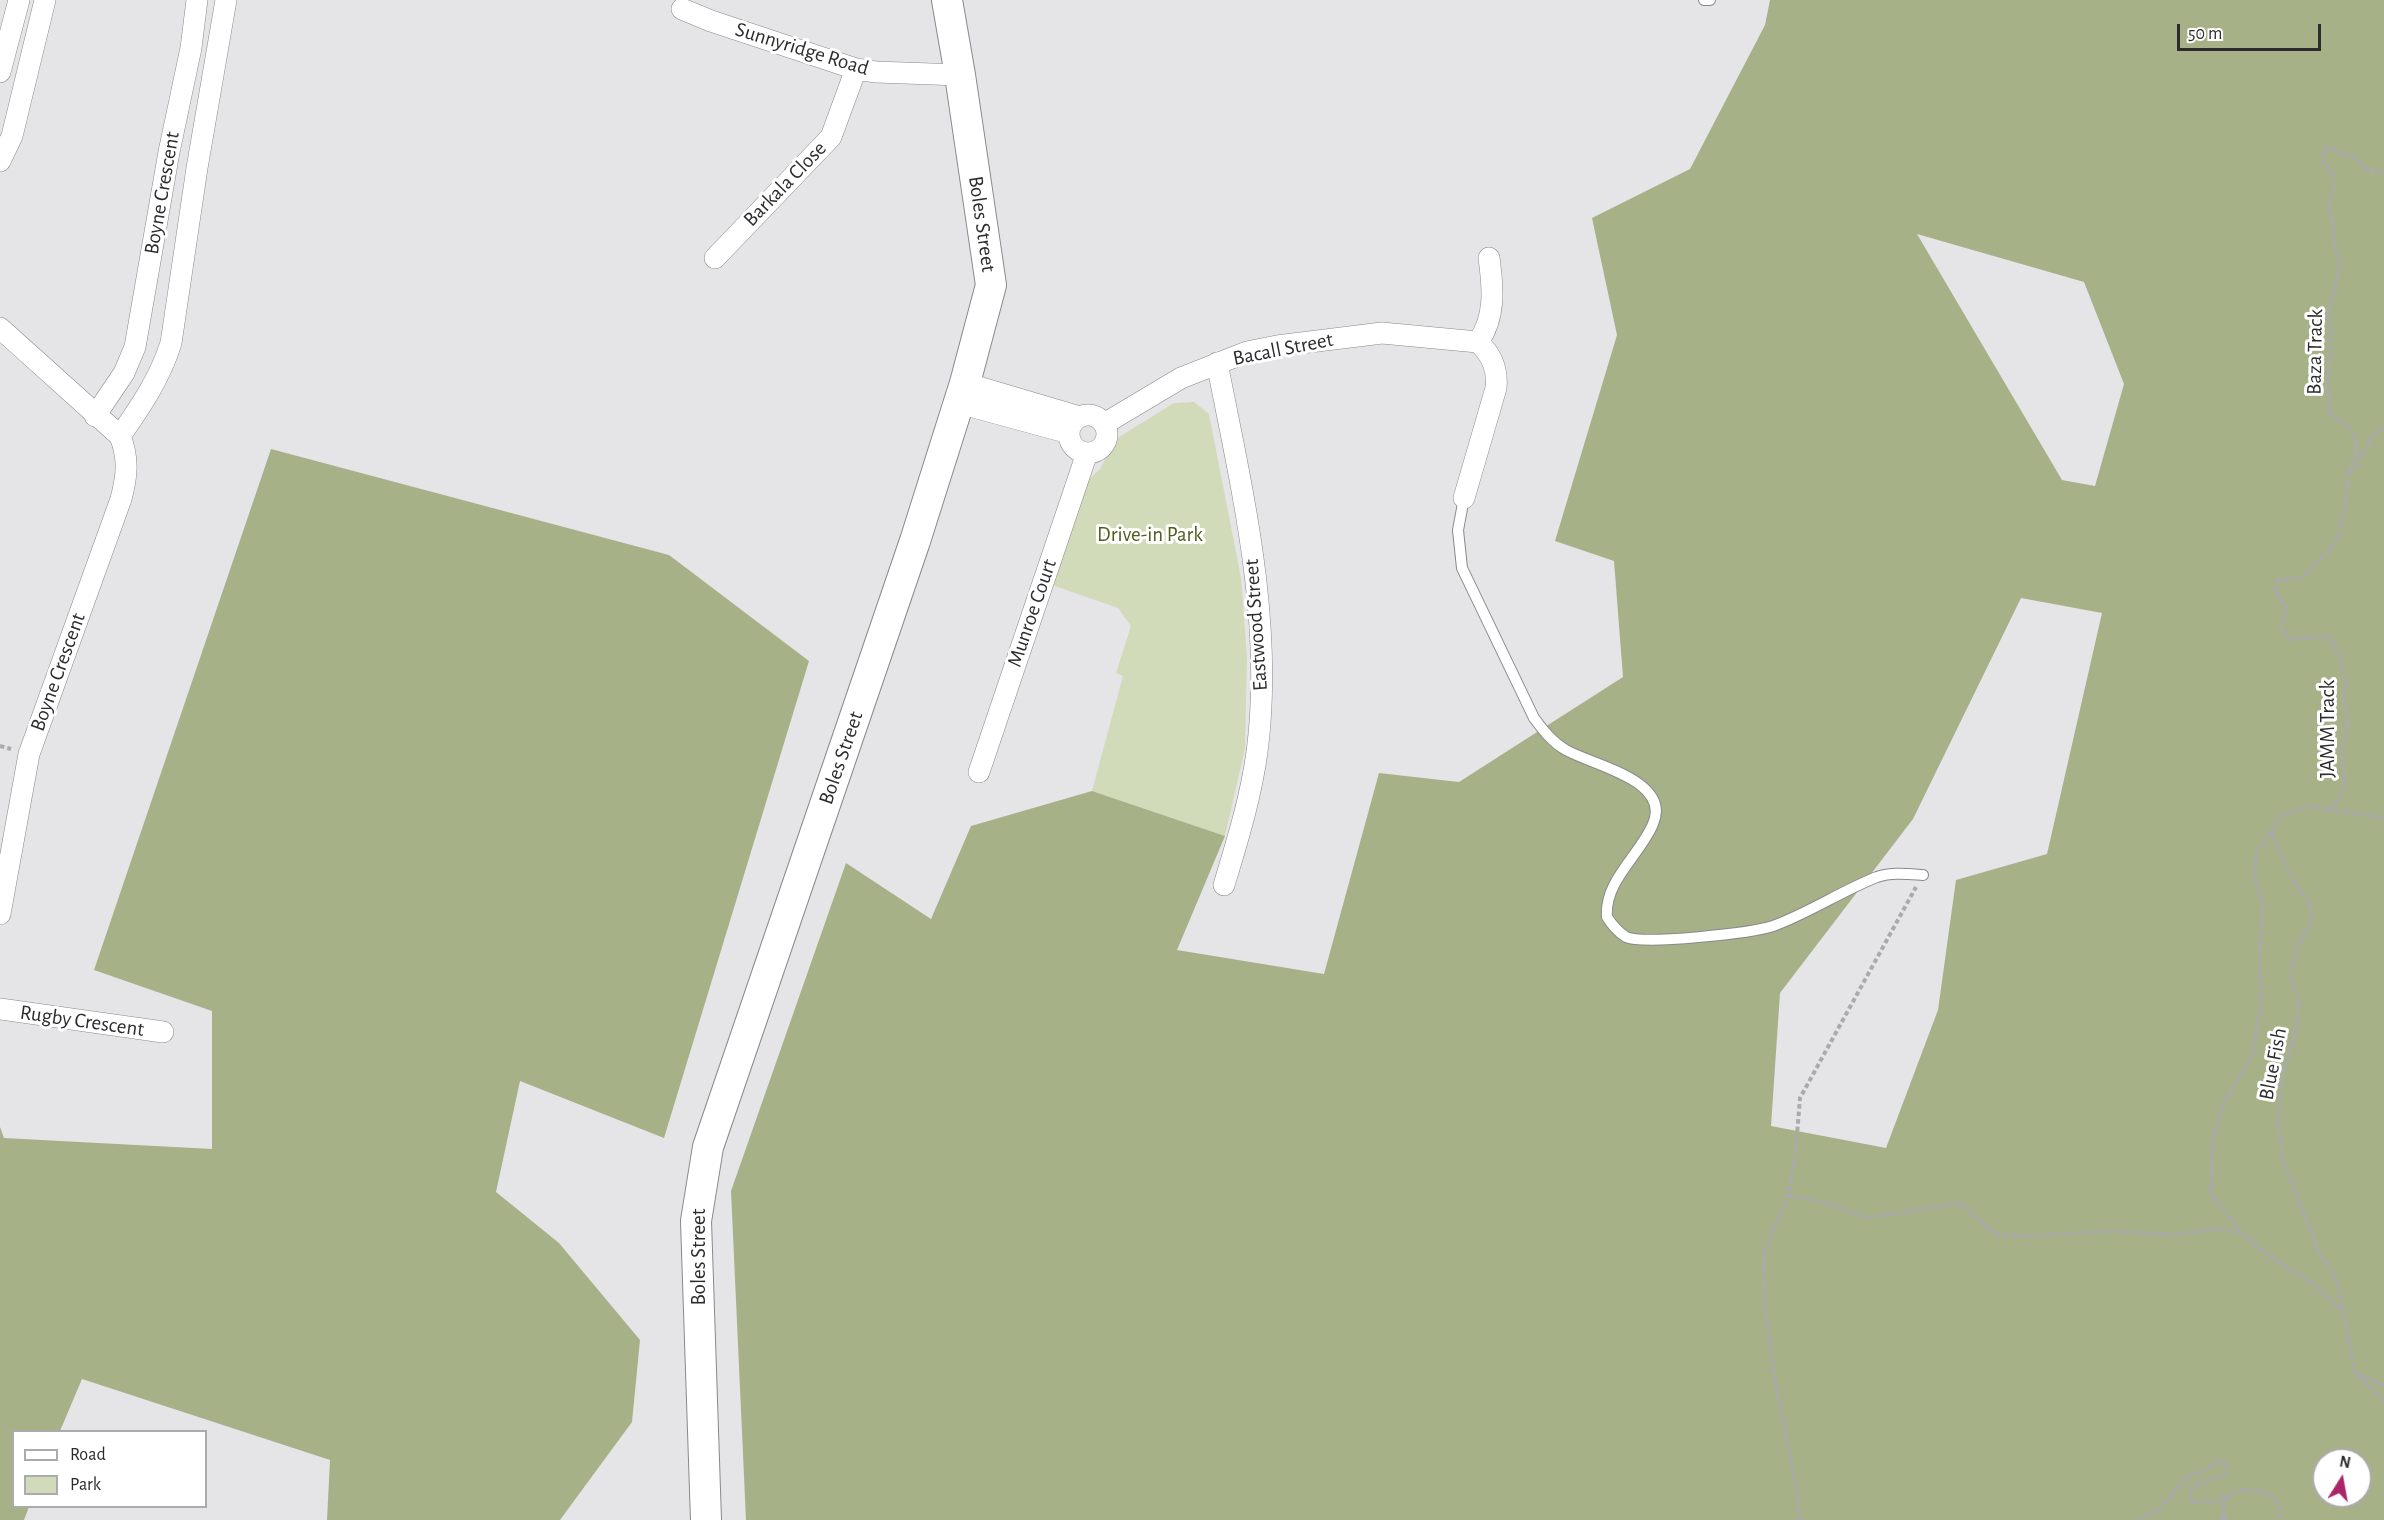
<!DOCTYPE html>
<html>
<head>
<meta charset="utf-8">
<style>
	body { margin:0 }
	#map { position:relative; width:2384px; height:1520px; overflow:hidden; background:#e5e5e8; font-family:"Alegreya Sans",sans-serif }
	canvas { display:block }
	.legend { position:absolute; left:12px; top:1430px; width:195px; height:78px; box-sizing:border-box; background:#fff; border:2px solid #ababab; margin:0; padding:8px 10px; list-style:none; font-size:18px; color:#2c2c2e }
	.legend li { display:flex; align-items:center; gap:12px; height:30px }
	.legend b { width:30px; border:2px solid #ababab }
	.north { position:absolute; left:2312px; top:1448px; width:60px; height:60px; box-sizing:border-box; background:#fff; border:2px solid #ababab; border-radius:50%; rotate:11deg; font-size:16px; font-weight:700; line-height:24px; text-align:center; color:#2c2c2e }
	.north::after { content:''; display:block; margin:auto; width:21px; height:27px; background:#ad2569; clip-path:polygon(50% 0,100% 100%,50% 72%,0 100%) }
	.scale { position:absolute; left:2177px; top:24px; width:144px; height:27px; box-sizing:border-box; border:3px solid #2c2c2e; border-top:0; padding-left:8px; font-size:18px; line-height:21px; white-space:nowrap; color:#2c2c2e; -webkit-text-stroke:4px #fff; paint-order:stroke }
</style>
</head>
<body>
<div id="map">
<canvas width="2384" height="1520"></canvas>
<ul class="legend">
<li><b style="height:8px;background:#fff"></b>Road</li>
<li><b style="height:16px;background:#d1dab9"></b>Park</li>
</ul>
<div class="north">N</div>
<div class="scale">50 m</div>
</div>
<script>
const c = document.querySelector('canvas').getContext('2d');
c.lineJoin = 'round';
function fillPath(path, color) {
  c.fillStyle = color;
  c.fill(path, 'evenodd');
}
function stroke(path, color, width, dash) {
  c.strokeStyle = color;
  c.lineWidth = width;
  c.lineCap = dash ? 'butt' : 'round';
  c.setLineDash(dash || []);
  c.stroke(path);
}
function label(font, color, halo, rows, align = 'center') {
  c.font = font + ' "Alegreya Sans",sans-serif';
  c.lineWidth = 6;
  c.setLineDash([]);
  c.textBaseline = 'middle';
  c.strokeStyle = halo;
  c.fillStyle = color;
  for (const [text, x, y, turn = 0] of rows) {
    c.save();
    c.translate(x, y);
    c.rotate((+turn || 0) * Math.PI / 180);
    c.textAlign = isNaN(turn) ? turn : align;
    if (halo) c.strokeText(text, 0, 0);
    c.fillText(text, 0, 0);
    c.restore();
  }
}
const green = new Path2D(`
	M1194,402L1209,414L1241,578L1247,657L1245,748L1225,836L1092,791L1123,676L1116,673L1131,626L1118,608L1052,585L1086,482L1100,469L1116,439L1174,403Z`);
const forest = new Path2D(`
	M1770,0H2384V1520H746L731,1191L846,863L931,919L971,826L1092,791L1225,836L1177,950L1324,974L1379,773L1459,782L1623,677L1614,561L1555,541L1617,335L1592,218L1690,169L1765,25ZM1917,234L2084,282L2124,384L2095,486L2062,480ZM2021,598L2102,613L2047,854L1956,880L1938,1010L1886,1148L1771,1126L1780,993L1913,819ZM2324,1460H2360V1496H2324Z
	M271,449L669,555L809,661L664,1138L520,1081L496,1192L559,1243L640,1340L632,1422L560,1520H327L330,1460L82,1379L60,1431L14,1432V1506L29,1507L24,1520H0V1127L4,1138L212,1149V1011L94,970Z`);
const path = new Path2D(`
	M2349,471C2362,446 2359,429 2332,417L2329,409L2330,400L2327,382L2331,356L2329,341L2332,331L2327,319L2340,263L2334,245L2333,222L2328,205L2334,188L2333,174L2323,162L2324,150L2330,147L2357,160L2367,169L2384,173
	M0,746L11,749
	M2330,809L2340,797L2345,781L2342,749L2348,726L2344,697L2346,684L2341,658L2328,636L2289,639L2281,627L2287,609L2275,590L2279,580L2300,578L2329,552L2339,534L2343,518L2349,471L2359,465L2360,454L2367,451L2369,441L2384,426
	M2272,832L2285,865L2312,909L2311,922L2297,947L2290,976L2299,1001L2296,1030L2282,1076L2278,1122L2283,1161L2318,1250L2337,1281L2355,1372L2384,1400
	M1788,1195L1831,1204L1866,1218L1960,1203L1997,1235L2033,1236L2113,1231L2172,1235L2216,1229L2241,1232L2276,1261L2312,1283L2344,1313
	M2240,1231L2211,1193L2213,1141L2223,1104L2252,1056L2261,1006L2260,950L2263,903L2254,877L2257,853L2281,815L2307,806L2384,818
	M2359,1374L2384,1385
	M2223,1515V1504L2228,1497
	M1800,1520L1796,1484L1777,1392L1765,1310L1764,1253L1788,1195L1795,1160L1800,1098L1916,887
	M2138,1520L2158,1511L2188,1476L2195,1475L2219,1461L2226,1462L2227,1470L2223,1476L2192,1487L2190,1497L2192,1502L2217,1501L2239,1490L2259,1491L2274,1497L2280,1507L2281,1514L2277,1520
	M2220,1520L2222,1519L2223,1515L2227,1520`);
const lane = new Path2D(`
	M1704,0H1710
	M1464,498L1458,530L1462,568L1534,718C1543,730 1552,742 1566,750C1592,765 1672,780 1653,824C1640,855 1604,881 1607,917C1612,925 1618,932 1626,937C1644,945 1752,933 1773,926C1809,913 1841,891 1877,877C1892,872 1908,874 1923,875`);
const street = new Path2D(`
	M682,9L711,21L856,69L876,72L960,75
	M0,72L19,0
	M0,161L12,136L45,0
	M715,258L831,137L856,69
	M0,328L120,436C129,459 127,476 121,499L29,754L0,914
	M1478,342C1496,317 1493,287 1489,258
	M1217,363C1242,490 1274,622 1257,752C1251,797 1237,842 1224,885
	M965,383L1080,417
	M959,403L1069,433
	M1069 434a19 19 0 1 1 38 0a19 19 0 1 1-38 0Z
	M95,416L124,373L135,347L169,152L191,48L197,0
	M1104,424L1181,378L1247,352L1277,346L1382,333L1478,342
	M120,436C141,406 160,378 171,343L197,168L226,0
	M1464,498L1496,388C1498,369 1492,355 1478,342
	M979,772L1087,453
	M0,1009L163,1032`);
const secondary = new Path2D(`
	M706,1520L696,1221L708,1147L915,541L965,383L991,285L960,75L947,0`);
const streetNames = [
	["Sunnyridge Road",802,49,17],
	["Barkala Close",785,184,-46],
	["Boyne Crescent",162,193,-80],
	["Boles Street",982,224,82],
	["Bacall Street",1283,349,-11],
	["Baza Track",2315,352,-89],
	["Munroe Court",1032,613,-71],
	["Eastwood Street",1256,625,-94],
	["Boyne Crescent",58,672,-70],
	["JAMM Track",2328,729,-90],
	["Boles Street",841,758,-71],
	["Rugby Crescent",82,1021,8],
	["Blue Fish",2273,1064,-79],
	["Boles Street",699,1257,-90]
];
const parkNames = [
	["Drive-in Park",1150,535]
];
fillPath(green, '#d1dab9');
fillPath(forest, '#a7b188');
stroke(lane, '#89898c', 12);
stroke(street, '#89898c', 22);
stroke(secondary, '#89898c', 32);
stroke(path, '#aaaaad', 4, [4.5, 3]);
stroke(lane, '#fff', 10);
stroke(street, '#fff', 21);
stroke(secondary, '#fff', 30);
label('21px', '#2c2c2e', '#fff', streetNames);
label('21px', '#505d1d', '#fff', parkNames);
</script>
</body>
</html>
